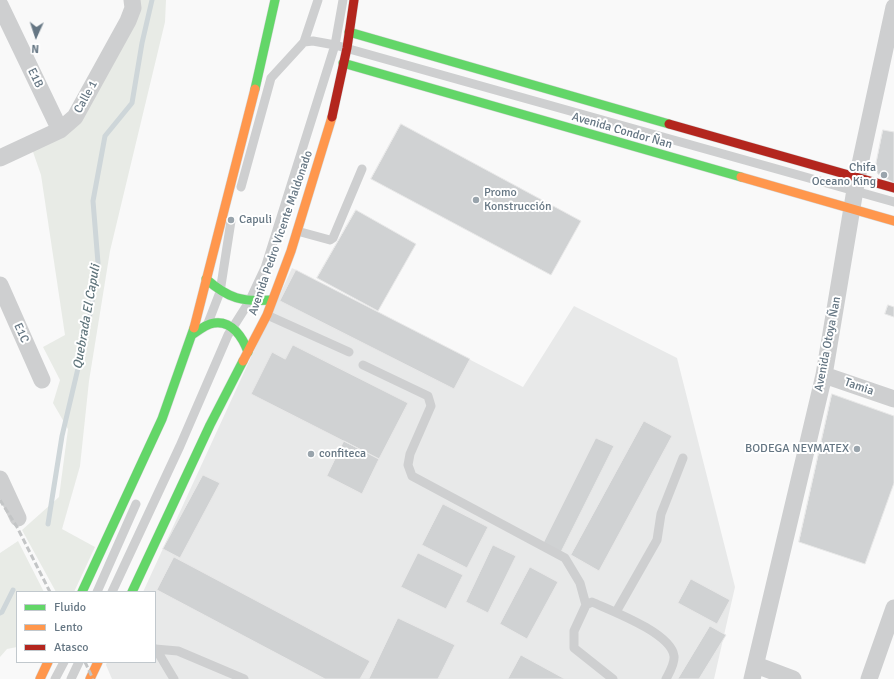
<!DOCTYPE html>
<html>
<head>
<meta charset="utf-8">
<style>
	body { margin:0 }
	#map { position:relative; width:894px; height:679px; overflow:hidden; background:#f9f9f9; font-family:Signika,sans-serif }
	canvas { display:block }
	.legend { position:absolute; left:16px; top:591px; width:140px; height:72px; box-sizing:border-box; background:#fff; border:1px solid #c1c8cd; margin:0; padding:5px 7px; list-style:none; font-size:12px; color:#657683 }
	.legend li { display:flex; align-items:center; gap:8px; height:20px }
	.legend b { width:20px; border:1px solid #c1c8cd }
	.north { position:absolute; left:16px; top:16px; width:40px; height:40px; -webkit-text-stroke:3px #fff; paint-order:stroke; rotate:183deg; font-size:11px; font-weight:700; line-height:16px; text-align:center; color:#657683 }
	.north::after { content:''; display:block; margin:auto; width:14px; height:18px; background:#657683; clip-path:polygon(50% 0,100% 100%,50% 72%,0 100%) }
</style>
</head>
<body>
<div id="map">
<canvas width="894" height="679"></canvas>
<ul class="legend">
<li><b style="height:5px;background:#63d668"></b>Fluido</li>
<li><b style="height:5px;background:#ff974d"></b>Lento</li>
<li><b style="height:5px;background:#b3261e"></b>Atasco</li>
</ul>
<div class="north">N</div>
</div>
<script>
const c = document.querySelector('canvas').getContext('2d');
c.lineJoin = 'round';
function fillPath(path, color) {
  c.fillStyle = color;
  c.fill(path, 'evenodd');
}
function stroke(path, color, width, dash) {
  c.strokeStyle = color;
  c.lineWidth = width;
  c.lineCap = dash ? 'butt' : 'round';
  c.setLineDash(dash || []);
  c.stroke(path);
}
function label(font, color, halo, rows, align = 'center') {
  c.font = font + ' Signika,sans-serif';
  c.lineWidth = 4;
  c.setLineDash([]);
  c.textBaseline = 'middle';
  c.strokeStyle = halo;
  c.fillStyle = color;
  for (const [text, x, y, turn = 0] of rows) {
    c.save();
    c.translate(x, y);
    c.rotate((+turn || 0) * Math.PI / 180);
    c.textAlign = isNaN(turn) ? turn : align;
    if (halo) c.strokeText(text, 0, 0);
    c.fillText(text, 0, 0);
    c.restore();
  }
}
const built = new Path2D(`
	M292,268L523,387L574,306L677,358L735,587L714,679H112L106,665L107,662H155V592H143Z`);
const green = new Path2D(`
	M137,0H166L165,22L110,251L89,381L80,466L62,529L95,547L74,592H56L22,530L59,497L68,429L53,403L60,380L43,347L65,335L41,175L32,149L62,135Z
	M18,541L44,592H17V647L7,649L0,657V553Z`);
const stream = new Path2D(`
	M48,524L62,436L88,326L98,263L93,201L105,136L132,103L142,43L152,0
	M0,613L2,612L13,590`);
const building = new Path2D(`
	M401,124L581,221L551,275L371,179Z
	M883,130L894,132V183L878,174L875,169Z
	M356,210L416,244L378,311L317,278Z
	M296,270L470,359L454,389L280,301Z
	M888,305L894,307V317L885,314Z
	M293,345L408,403L379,459L251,394L272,352L285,359Z
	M832,394L894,416V483L865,564L799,542Z
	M644,421L672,436L599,571L571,555Z
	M596,438L614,446L561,552L543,544Z
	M344,441L379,459L362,494L327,476Z
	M203,475L220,483L180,558L163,549Z
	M443,504L488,527L467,568L422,545Z
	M493,545L516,556L488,613L466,602Z
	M418,553L463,575L446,609L401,587Z
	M174,557L370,661L360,679H325L157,590Z
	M530,567L558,582L527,639L500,624Z
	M691,579L730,600L717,624L678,603Z
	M398,618L455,645L438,679H369Z
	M710,626L726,635L699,679H678Z
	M521,655L565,679H508Z`);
const lane = new Path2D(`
	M304,42L313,41L335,45L894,202
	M241,187L271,78L304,42L318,0
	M297,231L330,240L333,238L362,169
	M267,315L349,352
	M208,323L220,292L231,221
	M363,365L428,396L431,406L410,454L408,465L412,476L565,558L580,583L586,605L574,631V648L613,679
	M97,592L136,504
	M112,592L180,446L228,335L249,302L265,268L335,45L343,0
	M586,605L592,602C612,611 671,633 674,656C675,664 669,673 666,679
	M616,612L657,540L661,514L683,458
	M155,649L178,651L244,679
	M156,649L174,679
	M55,679L64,662
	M71,679L79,662`);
const street = new Path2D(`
	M0,5L60,130
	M0,158L60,130L75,117L128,21L133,8L132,0
	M0,285L42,380
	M824,375L894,399
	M0,479L18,518
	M756,665L793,679
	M752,679L824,375L857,178L894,7
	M869,679L894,608`);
const fast = new Path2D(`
	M349,32L669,124
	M343,63L741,177
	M255,89L275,0
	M206,279C229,299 242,302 272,300
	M192,335C199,330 206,324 214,323C232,320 243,338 248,352
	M82,592L162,419L194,328
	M132,592L210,425L243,361`);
const slow = new Path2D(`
	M741,177L894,221
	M194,328L255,89
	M243,361L267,315L291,251L332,117
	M40,679L48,662
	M90,679L98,662`);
const jam = new Path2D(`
	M332,117L347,48L354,0
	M669,124L894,188`);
const rail = new Path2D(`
	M0,500L17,527L50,592
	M85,662L93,679`);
const markers = [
	[884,175,4,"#99a4ac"],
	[476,200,4,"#99a4ac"],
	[231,220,4,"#99a4ac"],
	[857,449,4,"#99a4ac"],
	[311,454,4,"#99a4ac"]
];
const streetNames = [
	["E1B",35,78,64],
	["Calle 1",86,97,-61],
	["Avenida Condor Ñan",622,131,16],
	["Avenida Pedro Vicente Maldonado",281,233,-71],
	["E1C",21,333,66],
	["Avenida Otoya Ñan",828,344,-79],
	["Tamia",859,387,19]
];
const poiNames = [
	["Chifa",876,168,"right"],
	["Oceano King",876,182,"right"],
	["Promo",484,193],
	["Konstrucción",484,207],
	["Capuli",239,220],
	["BODEGA NEYMATEX",849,449,"right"],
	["confiteca",319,454]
];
const waterNames = [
	["Quebrada El Capuli",87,317,-80]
];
fillPath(built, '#e8e9e9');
fillPath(green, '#e8ebe6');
stroke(stream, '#ced6d9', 5);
fillPath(building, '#d0d2d3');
stroke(building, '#e8e8e8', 1);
stroke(fast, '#d5d6d7', 10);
stroke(slow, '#d5d6d7', 10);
stroke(jam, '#d5d6d7', 10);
stroke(lane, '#cecfd0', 9);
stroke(street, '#cecfd0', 17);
stroke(fast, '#63d668', 9);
stroke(slow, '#ff974d', 9);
stroke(jam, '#b3261e', 9);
stroke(rail, '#c3c5c6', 3, [6, 3]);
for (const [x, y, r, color] of markers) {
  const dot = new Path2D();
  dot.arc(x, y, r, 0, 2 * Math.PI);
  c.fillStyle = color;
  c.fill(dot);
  stroke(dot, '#fff', 1.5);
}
label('12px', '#657683', '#fff', streetNames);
label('12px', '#657683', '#fff', poiNames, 'left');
label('italic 13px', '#60757c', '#fff', waterNames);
</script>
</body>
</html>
